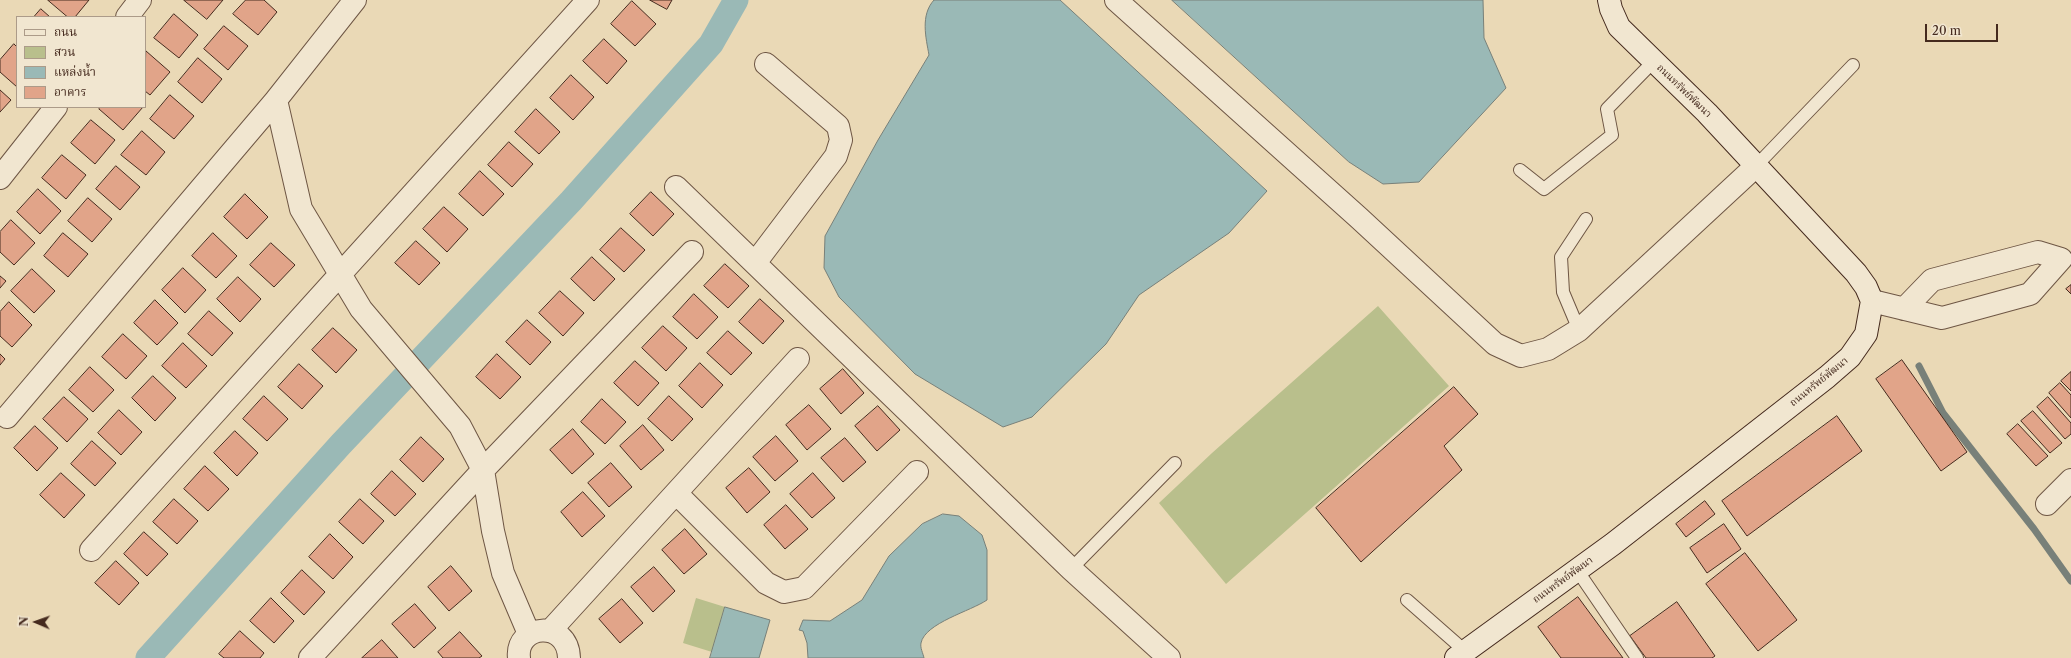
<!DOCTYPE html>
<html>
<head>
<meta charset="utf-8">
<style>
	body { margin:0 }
	#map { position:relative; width:2071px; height:658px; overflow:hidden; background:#ead9b6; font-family:"Libre Caslon Text","Noto Serif Thai",serif }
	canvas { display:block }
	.legend { position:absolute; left:16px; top:16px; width:130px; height:92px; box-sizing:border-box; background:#f1e6d0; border:1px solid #ac9b89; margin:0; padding:5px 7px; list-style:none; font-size:12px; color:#452a1e }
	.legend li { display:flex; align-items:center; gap:8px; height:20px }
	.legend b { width:20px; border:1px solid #ac9b89 }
	.north { position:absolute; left:16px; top:602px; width:40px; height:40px; -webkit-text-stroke:3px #f1e6d0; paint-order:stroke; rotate:272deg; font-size:11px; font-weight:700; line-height:16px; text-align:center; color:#452a1e }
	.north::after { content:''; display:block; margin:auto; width:14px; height:18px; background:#452a1e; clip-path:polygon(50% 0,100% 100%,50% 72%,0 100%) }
	.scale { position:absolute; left:1925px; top:24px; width:73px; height:18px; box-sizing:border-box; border:2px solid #452a1e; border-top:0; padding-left:5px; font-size:12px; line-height:14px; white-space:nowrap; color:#452a1e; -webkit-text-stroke:3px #f1e6d0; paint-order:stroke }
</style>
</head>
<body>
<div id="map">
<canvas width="2071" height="658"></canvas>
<ul class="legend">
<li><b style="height:5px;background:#f1e6d0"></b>ถนน</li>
<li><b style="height:11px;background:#b9bf8c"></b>สวน</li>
<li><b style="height:11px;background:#9ab9b6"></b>แหล่งน้ำ</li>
<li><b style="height:11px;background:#e1a489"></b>อาคาร</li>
</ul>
<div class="north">N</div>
<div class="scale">20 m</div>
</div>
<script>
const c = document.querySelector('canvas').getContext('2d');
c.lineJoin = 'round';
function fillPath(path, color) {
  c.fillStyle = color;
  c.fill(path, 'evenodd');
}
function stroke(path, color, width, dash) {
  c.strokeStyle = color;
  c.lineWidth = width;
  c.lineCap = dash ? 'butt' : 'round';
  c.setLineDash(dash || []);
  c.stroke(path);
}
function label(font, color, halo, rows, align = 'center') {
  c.font = font + ' "Libre Caslon Text","Noto Serif Thai",serif';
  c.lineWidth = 3;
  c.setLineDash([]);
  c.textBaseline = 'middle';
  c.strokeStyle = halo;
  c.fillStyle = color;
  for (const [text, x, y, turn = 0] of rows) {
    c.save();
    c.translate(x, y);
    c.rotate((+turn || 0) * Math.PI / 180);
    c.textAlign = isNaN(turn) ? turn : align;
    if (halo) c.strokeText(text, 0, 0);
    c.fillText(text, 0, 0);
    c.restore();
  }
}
const green = new Path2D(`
	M1378,306L1449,386L1226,584L1159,503L1212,453Z
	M696,598L725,607L712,652L683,643Z`);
const water = new Path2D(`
	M934,0H1060L1267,191L1229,233L1139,295L1106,344L1032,417L1003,427L915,374L839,297L824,268L825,236L878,140L929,55C926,38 920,15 934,0Z
	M1172,0H1483L1484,38L1506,88L1419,182L1383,184L1349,162Z
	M943,514L959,516L982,535L987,550V600C971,611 925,623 921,643C920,648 923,653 924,658H808L807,643L803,631L799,630L803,620L830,621L862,600L889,556L922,524Z
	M725,607L770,620L759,658H710Z`);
const stream = new Path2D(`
	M1919,366L1943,413L2034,529L2071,581`);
const canal = new Path2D(`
	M148,658L341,444L571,201L711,44L736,0`);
const building = new Path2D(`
	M48,0H89L75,17H68Z
	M184,0H223L207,19Z
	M246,0H264L277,12L258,35L233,14Z
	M650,0H672L667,9Z
	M632,1L656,24L635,46L611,24Z
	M41,9L50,17H34Z
	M174,14L198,35L179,58L154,38Z
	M224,26L248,46L228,70L204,49Z
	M604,39L627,61L607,84L583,61Z
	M14,44L17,47V87L0,72V60Z
	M146,51L170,72L150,95L145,91Z
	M198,58L222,79L202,103L178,82Z
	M571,75L594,97L573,120L550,98Z
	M0,90L11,100L0,112Z
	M170,95L194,116L174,139L150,119Z
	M101,107H143L123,130L99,109Z
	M536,109L560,132L539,154L515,132Z
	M91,120L115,140L95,164L71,143Z
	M142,131L165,152L146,175L121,155Z
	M509,142L533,164L512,187L488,165Z
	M62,155L86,175L66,199L42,178Z
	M116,166L140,187L120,210L96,189Z
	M480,171L504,194L483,216L459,194Z
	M38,189L61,211L40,234L17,212Z
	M651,192L674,214L653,236L630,214Z
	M245,194L268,217L247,239L224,217Z
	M88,198L112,219L92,242L68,221Z
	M444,207L468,229L447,252L423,229Z
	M11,220L35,243L14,265L0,252V232Z
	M621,228L645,250L624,272L600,250Z
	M63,233L88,254L68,277L44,256Z
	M213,233L237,256L216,278L192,256Z
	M416,241L440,263L419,285L395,263Z
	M271,243L295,265L274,287L250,265Z
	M592,257L615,279L594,301L571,279Z
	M725,264L749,286L728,308L704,286Z
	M183,268L206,290L185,313L162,290Z
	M32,269L55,291L34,313L11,291Z
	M0,276L6,281L0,288Z
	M238,277L261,299L240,322L217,299Z
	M2071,285V294L2066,289Z
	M560,291L584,313L563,336L539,313Z
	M694,294L718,317L697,339L673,317Z
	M760,299L784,321L763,344L739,322Z
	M155,300L178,323L157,345L134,323Z
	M9,302L32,325L12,347L0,336V312Z
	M209,311L233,333L212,356L188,334Z
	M527,320L551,342L530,365L506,342Z
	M663,326L687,348L666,371L642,348Z
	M333,328L357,350L336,373L312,350Z
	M728,331L752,353L731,375L707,353Z
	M123,334L147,356L126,379L102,357Z
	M183,343L207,366L186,388L162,366Z
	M0,354L5,359L0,365Z
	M497,354L521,377L500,399L476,377Z
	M1902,360L1967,452L1941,471L1876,379Z
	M635,361L659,383L638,406L614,383Z
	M700,363L723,385L702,408L679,386Z
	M299,364L323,386L302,409L278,387Z
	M90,367L114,390L93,412L69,390Z
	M843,369L864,393L841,414L820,389Z
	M2071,372V391L2061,381Z
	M153,376L176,398L155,421L132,398Z
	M2060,383L2071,395V418L2049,393Z
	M1454,387L1478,414L1444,446L1462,470L1361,562L1316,508Z
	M264,396L288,419L267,441L243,419Z
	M669,396L693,419L672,441L648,419Z
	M64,397L88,419L67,442L43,419Z
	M2048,397L2071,423V434L2065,439L2037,407Z
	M602,399L626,422L605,444L581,422Z
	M809,405L831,429L807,450L786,425Z
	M878,406L900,430L877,451L855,426Z
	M119,410L142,432L121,455L98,433Z
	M2033,411L2062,443L2050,453L2021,421Z
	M1837,416L1862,451L1747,536L1722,501Z
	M2018,424L2048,456L2036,466L2007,434Z
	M643,425L664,450L641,470L620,446Z
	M35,426L58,448L37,471L14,448Z
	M573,429L594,454L572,474L550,450Z
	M235,431L258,453L237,476L214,453Z
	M776,436L798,461L775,481L753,457Z
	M421,437L444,459L423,482L400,460Z
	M845,438L866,462L843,482L821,458Z
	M92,441L116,463L95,486L71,464Z
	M611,463L632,487L609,507L588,483Z
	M205,466L229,489L208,511L184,489Z
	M749,468L770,492L747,513L726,488Z
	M392,471L416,494L395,516L371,494Z
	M61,473L85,495L64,518L40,495Z
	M813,473L835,498L812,518L790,494Z
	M583,492L605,516L582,537L561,512Z
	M174,499L198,521L177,544L153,522Z
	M360,499L384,521L363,544L339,522Z
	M1705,501L1715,514L1686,537L1676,524Z
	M786,505L808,529L785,549L764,525Z
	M1724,524L1741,549L1707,573L1690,548Z
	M685,529L707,554L684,574L662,550Z
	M144,532L168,554L147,576L124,554Z
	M330,534L353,557L333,579L309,557Z
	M1745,553L1797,620L1758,651L1706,584Z
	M116,561L139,583L119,605L95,583Z
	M451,566L472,591L449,611L428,587Z
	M654,567L675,591L653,612L631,587Z
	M302,570L325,592L304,615L281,593Z
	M1578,597L1623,658H1561L1538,627Z
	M271,598L294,621L274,643L250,621Z
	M622,599L643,623L620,643L599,619Z
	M1677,602L1715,656L1712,658H1646L1630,636Z
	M415,604L436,628L414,648L392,624Z
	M240,631L264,653L260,658H224L219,654Z
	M460,632L482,656L479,658H443L438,652Z
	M382,640L398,658H362Z`);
const lane = new Path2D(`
	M1756,166L1853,65
	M1520,170L1544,189L1612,135L1607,109L1653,62
	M1579,330L1563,292L1561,257L1586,219
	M1071,569L1175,463
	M1577,570L1637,658
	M1407,600L1465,651`);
const street = new Path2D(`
	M355,0L276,100L301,209L361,309L460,426L483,470L493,531L503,573L529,634
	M1116,0L1359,218L1495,344L1521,356L1548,349L1579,330L1756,166
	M127,17L140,0
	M0,178L56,107
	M676,187L1071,569L1169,658
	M755,263L836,156L841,140L838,126L766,64
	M1872,301L1942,318L2030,294L2061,259L2038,252L1932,280L1904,309
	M7,417L276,100
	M676,493L766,583L784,592L804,588L917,472
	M2047,504L2071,480
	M91,550L588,0
	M550,631L798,359
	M310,658L483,470L692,252
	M519,658C515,624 568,619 569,658`);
const secondary = new Path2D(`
	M1456,658L1613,544L1827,377L1850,357L1866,334L1872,301L1866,287L1856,273L1707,113L1619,27L1611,9L1609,0`);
const streetNames = [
	["ถนนทรัพย์พัฒนา",1684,91,44],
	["ถนนทรัพย์พัฒนา",1819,382,-39],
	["ถนนทรัพย์พัฒนา",1563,580,-36]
];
fillPath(green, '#b9bf8c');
fillPath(water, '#9ab9b6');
stroke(water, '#788079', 1);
stroke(stream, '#788079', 7);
stroke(canal, '#9ab9b6', 25);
fillPath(building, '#e1a489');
stroke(building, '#452a1e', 1);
stroke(lane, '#6e5644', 14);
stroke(street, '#6e5644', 24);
stroke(secondary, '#452a1e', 24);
stroke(lane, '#f1e6d0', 12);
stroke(street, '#f1e6d0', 22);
stroke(secondary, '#f1e6d0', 22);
label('10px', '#452a1e', '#f1e6d0', streetNames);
</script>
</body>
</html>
